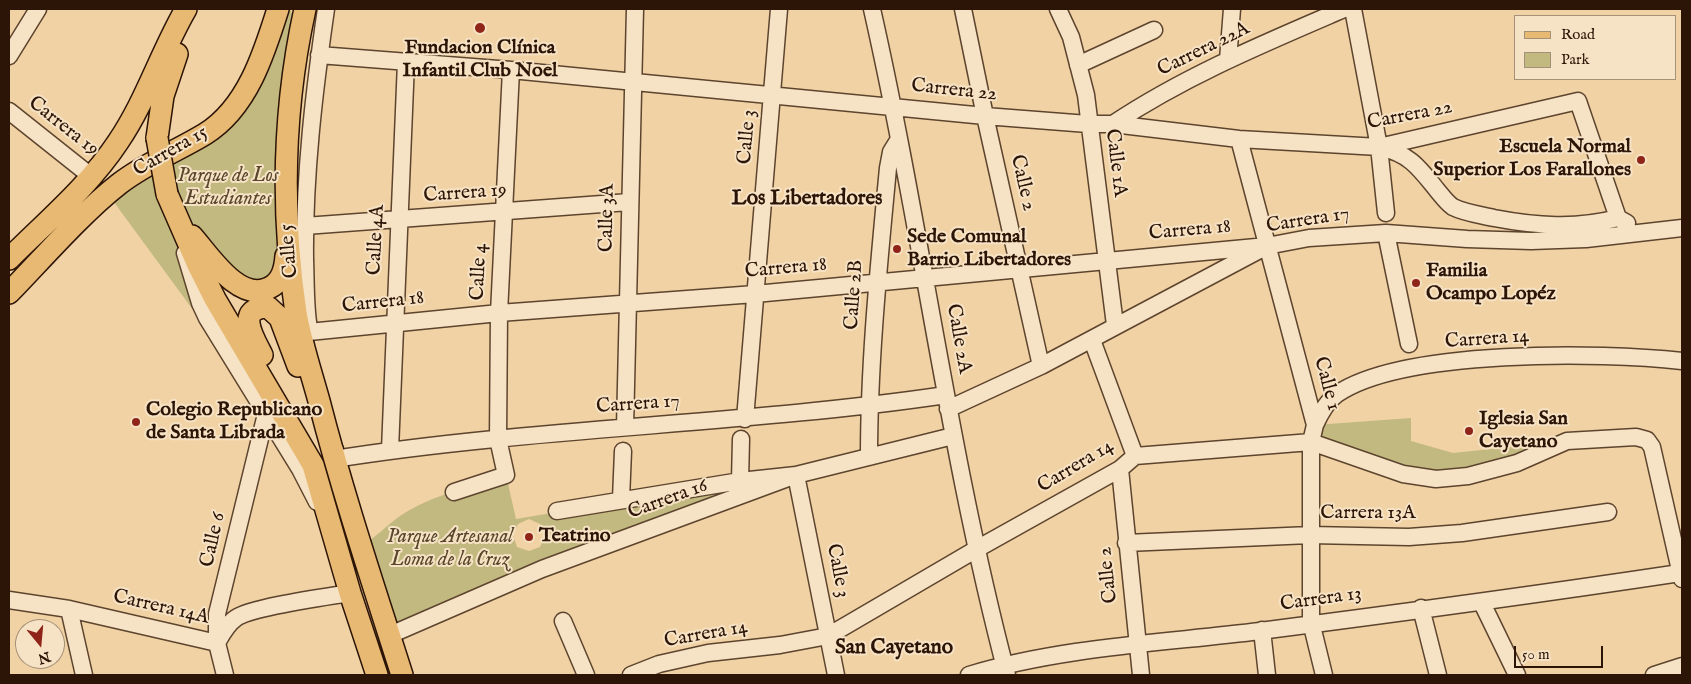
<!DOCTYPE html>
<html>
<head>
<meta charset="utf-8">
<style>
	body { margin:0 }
	#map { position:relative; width:1691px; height:684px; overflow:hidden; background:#f1d2a4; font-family:"IM FELL English",serif }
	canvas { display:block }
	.frame { position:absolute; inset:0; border:10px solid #2c1406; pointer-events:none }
	.legend { position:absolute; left:1514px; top:15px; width:162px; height:65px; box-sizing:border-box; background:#f6e2c4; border:1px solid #a59078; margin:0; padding:6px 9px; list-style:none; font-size:15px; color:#2c1406 }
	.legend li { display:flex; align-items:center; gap:10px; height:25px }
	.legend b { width:25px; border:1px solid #a59078 }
	.north { position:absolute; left:15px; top:619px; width:50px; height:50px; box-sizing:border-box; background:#f6e2c4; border:1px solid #a59078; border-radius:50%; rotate:163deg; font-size:14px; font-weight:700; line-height:20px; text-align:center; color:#2c1406 }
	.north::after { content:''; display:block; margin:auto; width:18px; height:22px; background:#8f2418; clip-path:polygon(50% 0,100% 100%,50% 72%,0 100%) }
	.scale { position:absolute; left:1514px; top:646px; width:89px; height:22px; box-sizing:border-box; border:2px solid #2c1406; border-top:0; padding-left:6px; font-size:15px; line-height:18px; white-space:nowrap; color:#2c1406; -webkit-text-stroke:4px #f6e2c4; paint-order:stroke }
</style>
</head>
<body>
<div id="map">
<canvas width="1691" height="684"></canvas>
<div class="frame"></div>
<ul class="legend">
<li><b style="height:6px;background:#e8b972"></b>Road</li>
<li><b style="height:14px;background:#c2b980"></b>Park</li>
</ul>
<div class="north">N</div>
<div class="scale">50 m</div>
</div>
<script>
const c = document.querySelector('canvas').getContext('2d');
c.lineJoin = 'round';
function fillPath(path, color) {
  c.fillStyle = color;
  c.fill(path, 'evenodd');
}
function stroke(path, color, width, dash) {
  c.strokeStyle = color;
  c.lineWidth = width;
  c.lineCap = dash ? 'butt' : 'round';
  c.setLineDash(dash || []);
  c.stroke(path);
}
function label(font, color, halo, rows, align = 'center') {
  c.font = font + ' "IM FELL English",serif';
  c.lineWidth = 4;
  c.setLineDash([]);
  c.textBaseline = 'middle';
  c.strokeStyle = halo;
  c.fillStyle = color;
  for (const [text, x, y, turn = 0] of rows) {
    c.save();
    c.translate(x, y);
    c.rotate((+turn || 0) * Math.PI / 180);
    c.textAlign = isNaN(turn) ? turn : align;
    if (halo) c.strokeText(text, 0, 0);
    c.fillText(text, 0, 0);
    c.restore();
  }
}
const green = new Path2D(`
	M287,9H290L300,33L287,207L272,287L222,272L207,318L196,314L108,194L206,133Z
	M1411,418V441L1453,453L1567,441L1436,479L1311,442L1315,425Z
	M506,475L516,519L740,481L748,494L390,635L360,547C375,538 386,526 400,516C431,495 471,487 506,475ZM529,519L540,524L545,535L540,547L529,551L517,547L513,535L518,524Z`);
const minor = new Path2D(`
	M872,9C922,230 949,456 1007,675
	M963,9L985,116L1041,366
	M1058,9L1071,37L1086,95L1115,325
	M1353,9L1379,147L1386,213
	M319,55L511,70L985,116L1088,124H1113L1239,139L1379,147L1578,101L1618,218
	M9,56L38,9
	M1228,60L1232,9
	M1078,65L1154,30
	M9,111L92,177
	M1113,124C1185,76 1265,43 1344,9
	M1239,139L1315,425L1311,442V622L1324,675
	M1382,148C1410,154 1420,169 1437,190C1442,196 1447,203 1453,207C1465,213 1481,215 1494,218C1536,226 1576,229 1618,218L1627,223
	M305,226L629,202
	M1386,233L1409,344
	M185,253L200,303L207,318L300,469L317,502
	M309,329C305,306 306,283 305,260C304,176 314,92 326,9
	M309,332L499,313L755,294L1267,246
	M1092,340L1135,456
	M948,409L1041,366L1267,246L1309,238L1386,233L1467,239L1531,241L1586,239L1682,228
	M745,419L779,9
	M1315,425C1320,414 1327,401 1337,394C1403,349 1602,352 1682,361
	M625,427L635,9
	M335,450L334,459C537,427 743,425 946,395
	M390,450L406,62
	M869,457C869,360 879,264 888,168L891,152L899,139
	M1120,469L1141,675
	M796,475L836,675
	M740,481L741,439
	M454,492L506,475L498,439L499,313L511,70
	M621,499L623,451
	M557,511L740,481L796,475L953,436
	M1126,543L1310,535L1409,537L1462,533L1608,512
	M9,600L69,609L217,643
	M1482,603L1517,675
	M1421,608L1438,675
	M69,609L84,675
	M563,621L586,675
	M1262,630L1267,675
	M390,635L542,569L796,475
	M217,643C222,634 227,624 236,618C252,607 326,597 350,593
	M225,675L217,643V614L266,414
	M631,675L659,664L708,653L780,645L828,636L975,550L1120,469L1135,456L1311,442L1403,474L1436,479L1468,476L1517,463L1567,441L1636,437L1647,440L1652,447L1682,579
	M969,675C1062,647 1163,643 1260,631C1400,613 1540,594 1680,573
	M1654,675L1682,666`);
const major = new Path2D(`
	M305,9C283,109 281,212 296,313C301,342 311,372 319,401C343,494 373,584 402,675
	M157,138L163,96L177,54
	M167,194L198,265L215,299L313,465L350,593L377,675
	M192,236C209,255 239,303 269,288C282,282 285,269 286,256
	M9,259C46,222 89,186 118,142C146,101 161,52 186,9
	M9,293C43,258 82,213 119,184C146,163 177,151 205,134C247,108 264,54 278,9
	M262,355C254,339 234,308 268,307L280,318L298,366`);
const majorBridge = new Path2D(`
	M157,138L167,194`);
const markers = [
	[480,28,6,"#8f2418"],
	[1641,160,5,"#8f2418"],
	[897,249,5,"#8f2418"],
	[1416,283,5,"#8f2418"],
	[136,422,5,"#8f2418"],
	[1469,431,5,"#8f2418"],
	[529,537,5,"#8f2418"]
];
const poiNames = [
	["Fundacion Clínica",480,49,"center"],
	["Infantil Club Noel",480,72,"center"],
	["Escuela Normal",1631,148,"right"],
	["Superior Los Farallones",1631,171,"right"],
	["Sede Comunal",907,238],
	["Barrio Libertadores",907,261],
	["Familia",1426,272],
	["Ocampo Lopéz",1426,295],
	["Colegio Republicano",146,411],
	["de Santa Librada",146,434],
	["Iglesia San",1479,420],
	["Cayetano",1479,443],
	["Teatrino",539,537]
];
const streetNames = [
	["Carrera 22A",1204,50,-26],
	["Carrera 22",954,91,6],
	["Carrera 22",1410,116,-11],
	["Carrera 19",63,127,38],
	["Calle 3",748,137,-85],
	["Carrera 15",171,152,-30],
	["Calle 1A",1115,163,83],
	["Calle 2",1022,183,77],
	["Carrera 19",465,194,-4],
	["Calle 3A",608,218,-89],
	["Carrera 17",1308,221,-9],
	["Carrera 18",1190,231,-5],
	["Calle 4A",377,240,-87],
	["Calle 5",290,251,-95],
	["Carrera 18",786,269,-5],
	["Calle 4",480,272,-87],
	["Calle 2B",855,295,-86],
	["Carrera 18",383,303,-6],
	["Calle 2A",958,339,80],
	["Carrera 14",1487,340,-4],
	["Calle 1",1326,384,75],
	["Carrera 17",638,405,-4],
	["Carrera 14",1076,467,-31],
	["Carrera 16",668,500,-20],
	["Carrera 13A",1368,514],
	["Calle 6",214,540,-77],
	["Calle 3",837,571,79],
	["Calle 2",1109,575,-96],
	["Carrera 13",1321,600,-8],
	["Carrera 14A",161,608,13],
	["Carrera 14",706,635,-10]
];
const parkNames = [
	["Parque de Los",228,177],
	["Estudiantes",228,200],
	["Parque Artesanal",450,538],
	["Loma de la Cruz",450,561]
];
const neighbourhoodNames = [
	["Los Libertadores",807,200],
	["San Cayetano",894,649]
];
fillPath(green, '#c2b980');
stroke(minor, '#5d442e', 19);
stroke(major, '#2c1406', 24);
stroke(minor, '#f6e2c4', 16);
stroke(major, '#e8b972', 21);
stroke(majorBridge, '#2c1406', 24, []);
stroke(majorBridge, '#e8b972', 21);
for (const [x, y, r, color] of markers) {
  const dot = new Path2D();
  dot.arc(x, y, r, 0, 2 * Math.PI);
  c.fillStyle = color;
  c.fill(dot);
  stroke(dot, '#f6e2c4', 2);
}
label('bold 20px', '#2c1406', '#f6e2c4', poiNames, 'left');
label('20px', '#2c1406', '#f6e2c4', streetNames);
label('italic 20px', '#59462b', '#f6e2c4', parkNames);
label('bold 21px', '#2c1406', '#f6e2c4', neighbourhoodNames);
</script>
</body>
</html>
